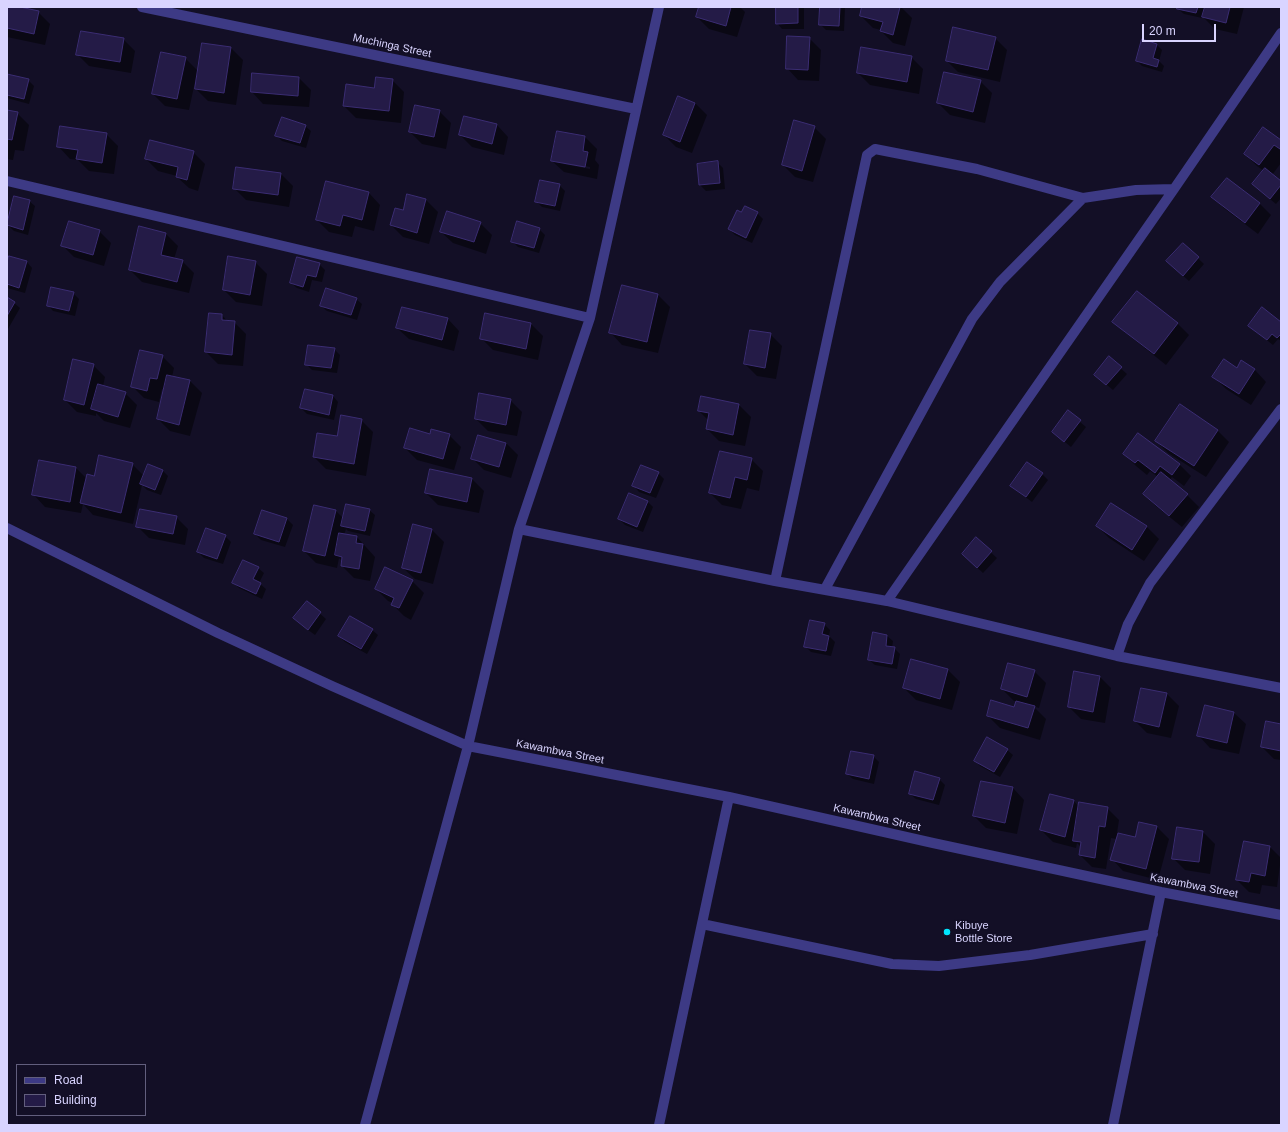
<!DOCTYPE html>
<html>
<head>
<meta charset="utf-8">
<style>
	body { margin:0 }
	#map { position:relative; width:1288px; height:1132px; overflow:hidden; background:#130f26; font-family:Arial,sans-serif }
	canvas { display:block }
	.frame { position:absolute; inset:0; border:8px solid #d9d4ff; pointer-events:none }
	.legend { position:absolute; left:16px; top:1064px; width:130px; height:52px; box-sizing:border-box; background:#130f26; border:1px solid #625e7d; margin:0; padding:5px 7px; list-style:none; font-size:12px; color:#d9d4ff }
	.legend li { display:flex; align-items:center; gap:8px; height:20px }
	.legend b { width:20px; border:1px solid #625e7d }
	.scale { position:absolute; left:1142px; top:24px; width:74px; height:18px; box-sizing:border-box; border:2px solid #d9d4ff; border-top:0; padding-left:5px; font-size:12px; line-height:14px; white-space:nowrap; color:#d9d4ff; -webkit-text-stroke:3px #130f26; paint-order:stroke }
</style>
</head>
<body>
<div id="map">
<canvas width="1288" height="1132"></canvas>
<div class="frame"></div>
<ul class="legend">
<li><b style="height:5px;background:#3d3a85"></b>Road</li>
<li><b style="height:11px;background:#241b47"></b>Building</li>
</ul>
<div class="scale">20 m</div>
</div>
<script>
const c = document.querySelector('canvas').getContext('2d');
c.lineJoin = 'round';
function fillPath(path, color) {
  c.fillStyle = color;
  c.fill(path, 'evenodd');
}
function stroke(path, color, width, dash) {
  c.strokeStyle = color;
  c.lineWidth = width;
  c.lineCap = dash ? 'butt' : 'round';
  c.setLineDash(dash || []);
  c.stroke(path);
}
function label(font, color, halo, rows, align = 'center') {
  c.font = font + ' Arial,sans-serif';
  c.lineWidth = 3.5;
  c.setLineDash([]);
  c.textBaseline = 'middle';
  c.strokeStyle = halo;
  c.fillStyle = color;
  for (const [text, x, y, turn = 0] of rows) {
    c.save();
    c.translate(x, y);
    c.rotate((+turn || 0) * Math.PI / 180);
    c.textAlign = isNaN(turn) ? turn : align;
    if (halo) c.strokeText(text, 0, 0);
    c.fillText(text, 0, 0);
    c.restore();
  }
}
const shadow = new Path2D(`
	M7,7H16L38,12L50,24L45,45L7,37Z
	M700,7H740L745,12L737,37L709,29L697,17Z
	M777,7H804V29H782L777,23Z
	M821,7H845L844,31L826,30L820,24Z
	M863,7H901L912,18L905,46L893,43L881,31V30L873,28L861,16Z
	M1178,7H1244L1237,34L1215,29L1202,16V18L1184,14L1178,9Z
	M809,38L821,50L819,81L798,80L787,68Z
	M995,38L1007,50L1000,82L958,72L947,61Z
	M123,39L135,51L131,73L89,66L77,54Z
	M1156,44L1162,50L1159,61L1164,66L1162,72L1142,66L1137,61Z
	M231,48L243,60L236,105L208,101L196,89L198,77H196L189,110L165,106L153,94L185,58L198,71Z
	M911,57L923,69L919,94L870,85L858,73Z
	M7,75L28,80L34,86L29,104L7,98Z
	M299,78L311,90L309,107L263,104L252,92Z
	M392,80L404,92L401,123L356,118L344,106Z
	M980,81L992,93L985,123L950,115L938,103Z
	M695,103L707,115L692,153L676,147L664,135Z
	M7,111L17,113L29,125L24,151L15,150L13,160L7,159Z
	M439,111L451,123L446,149L422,144L410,132Z
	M497,125L508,137L504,155L472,147L460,135Z
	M305,126L311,131L306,148L282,141L276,135Z
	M814,127L826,139L813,182L795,177L783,165Z
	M557,132L585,137L597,149L595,160L599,165L597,179L564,172L552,161ZM564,162L590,167V169L564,164Z
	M106,134L118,146L114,174L89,171L78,160L70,159L59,147Z
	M1281,141V163L1272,175L1281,183V198L1276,204L1259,190L1264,171L1257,166L1245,154Z
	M193,152L205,164L198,191L189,188L177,177V176L158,171L146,159Z
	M717,162L723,168L725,189L706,191L700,185L698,165Z
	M237,168L281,174L293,186L289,207L246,200L234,188Z
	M559,185L565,191L560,211L542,207L536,201Z
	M369,193L380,205L374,231L355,226L352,237L329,232L317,220Z
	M408,195L426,200L438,212L429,244L403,237L391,225L404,212Z
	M1213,197L1260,204L1271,215L1258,234L1225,209Z
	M29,201L35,206L28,235L14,231L8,225Z
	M742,213H757L763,219L752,243L735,235L729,229Z
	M480,223L492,235L486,254L453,243L441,232Z
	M140,227L166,234L178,246L174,259L182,261L194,273L189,293L142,282L130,270Z
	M539,229L545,235L539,253L518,247L512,241Z
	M99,231L111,243L104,266L74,257L62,245Z
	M1183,244L1204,264L1189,281L1173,267Z
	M27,262L32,268L25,293L7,288V266Z
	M255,262L267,274L262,306L236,302L224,290Z
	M319,264L325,270L322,282L312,280L309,292L297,288L291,283Z
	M622,286L658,295L670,307L658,353L622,345L611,333Z
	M73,293L79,299L75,316L53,311L48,305Z
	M7,298L14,303L20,308L8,329H7Z
	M356,299L362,304L357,320L327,311L321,306Z
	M486,314L531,324L543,336L538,360L493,350L481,338Z
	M222,315L228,322H234L246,334L243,366L218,364L206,352Z
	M448,319L459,331L454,351L409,339L397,328Z
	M1114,322L1177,323L1189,335L1166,365L1126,333Z
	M1281,323V341L1278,339L1273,345L1249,326Z
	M770,334L782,346L776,379L757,376L745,364Z
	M334,349L340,355L337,373L312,370L306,364Z
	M162,356L174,368L172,377L190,381L202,393L190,436L170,431L158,419L165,390L162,389L159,402L144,398L132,386Z
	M1109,358L1127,374L1113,390L1101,380Z
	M1242,362L1255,370L1266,382L1251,405L1226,389L1214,377L1237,369Z
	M93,365L105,377L103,386L125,393L137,405L130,428L104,421L96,413V416L77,412L65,400Z
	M333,396L338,402L334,420L307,414L301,408Z
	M510,400L522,412L517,436L488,431L476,419Z
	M739,405L751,417L745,446L719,441L707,429L709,421L699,411Z
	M1068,412L1086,427L1071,447L1059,437Z
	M361,420L373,432L366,476L326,469L314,457Z
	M1217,430L1229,442L1206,477L1168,453L1156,441Z
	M430,435H449L461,447L454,470L417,460L405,448Z
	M479,436L506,443L518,455L511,478L484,470L472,458Z
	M1124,454L1179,464L1191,476L1184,486L1172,477L1170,480L1187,495L1199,507L1182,527L1156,506L1144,494L1158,477L1150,471L1147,475L1136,466Z
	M751,459L763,471L759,491L747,488L741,509L722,505L710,493Z
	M132,464L144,476L163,471L168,476L161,495L147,490L142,485L133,524L93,515L83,504L81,513L45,507L34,495L76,468L87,479Z
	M658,473L664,479L656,498L639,492L634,486Z
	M1042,474L1048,480L1032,502L1011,486Z
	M472,479L484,491L479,513L438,505L426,493Z
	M648,502L653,507L643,532L625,525L619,519Z
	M1112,504L1147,527L1159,539L1144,561L1109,538L1097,526Z
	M335,510L344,519L369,510L375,515L370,536L348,531L346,529L344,535L357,537L375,557L370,581L354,578L342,566L343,562L339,558L337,568L316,563L304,551Z
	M263,511L287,519L293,525L285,547L261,540L255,534Z
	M176,517L188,529L185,545L149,538L137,526Z
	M414,526L432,530L444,542L433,584L415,579L403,568Z
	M225,536L231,542L223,564L204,558L198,552Z
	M976,539L997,558L983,573L969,560Z
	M258,568L264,573L259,583L266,589L262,599L239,588L234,583Z
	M412,581L424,593L411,620L404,616L392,604L393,603L388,601L376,589Z
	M307,602L326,619L315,635L300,624Z
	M824,624L830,630L829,636L835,642L831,656L811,652L805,646Z
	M372,630L378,635L367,654L345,642L339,636Z
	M874,634L887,636L893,641L892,648H894L900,654L897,669L875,665L869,660Z
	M912,661L948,670L960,682L952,710L916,700L904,688Z
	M1034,671L1046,683L1039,708L1033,706L1046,719L1040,740L1000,728L988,716L1015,708L1017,702L1014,701L1002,689Z
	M1099,676L1111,688L1105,723L1081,719L1069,707Z
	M1142,689L1167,694L1179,706L1171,738L1147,733L1135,721Z
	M1234,713L1246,724L1239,754L1210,748L1199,736Z
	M1281,725V760L1274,759L1262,747Z
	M1007,750L1013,755L1000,777L980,766L975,760Z
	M873,756L879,762L874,784L853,779L847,774Z
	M939,779L945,785L939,805L916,799L910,794Z
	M1013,788L1024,800L1017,834L986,828L974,816Z
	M1074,801L1079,807L1107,808L1119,820L1117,833L1135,839L1140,823L1157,827L1169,839L1158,880L1123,871L1112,859L1117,839L1111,838L1106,869L1092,867L1080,855L1081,847L1077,843L1076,848L1053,842L1041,830Z
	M1203,832L1215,844L1210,874L1185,870L1173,858Z
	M1270,847L1281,858L1277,887L1262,885L1260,894L1249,892L1237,880Z`);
const building = new Path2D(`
	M7,7H20L39,11L34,34L7,28Z
	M699,7H731L726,26L696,17Z
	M776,7H798V23L776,24Z
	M820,7H840L839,26L819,25Z
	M862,7H900L893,35L880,31L883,22L860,16Z
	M1177,7H1198L1196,13L1177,9Z
	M1205,7H1230L1226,23L1202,17Z
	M953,27L996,37L988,70L946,61Z
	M81,31L124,38L120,62L76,55Z
	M787,36L810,37L808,70L786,69Z
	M1142,39L1157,44L1153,58L1159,60L1157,67L1136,61Z
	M202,43L231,47L224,93L195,89Z
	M861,47L912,56L907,82L857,73Z
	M161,52L186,57L177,99L152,94Z
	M944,72L981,80L973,112L937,103Z
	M252,73L299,77L298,96L251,92Z
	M7,74L29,79L24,99L7,95Z
	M376,77L393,79L389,111L343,106L346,84L374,88Z
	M678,96L695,103L680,142L663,135Z
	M415,105L440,110L434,137L409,132Z
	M7,110L18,112L12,140L7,139Z
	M464,116L497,124L492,144L459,135Z
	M282,117L306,125L300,143L275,136Z
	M794,120L815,126L802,171L782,165Z
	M60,126L107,133L102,163L76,159L78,150L57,147Z
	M1263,127L1281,140V147L1280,149L1274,145L1259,165L1244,154Z
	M557,131L585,136L583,151L588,152L585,167L551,161Z
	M150,140L194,151L187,180L176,177L178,167L145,159Z
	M718,161L720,183L699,185L697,164Z
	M236,167L281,173L278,195L233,189Z
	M1265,168L1281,181V185L1270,199L1252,184Z
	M1227,178L1260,203L1245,223L1211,197Z
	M540,180L560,184L555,206L535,202Z
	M326,181L369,192L362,220L343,215L340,226L316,220Z
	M407,194L426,199L417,233L390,225L395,208L403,210Z
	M14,196L30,200L23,230L7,225Z
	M745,206L758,212L746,238L728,229L737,210L741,212Z
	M447,211L481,222L474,242L440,232Z
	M69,221L100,230L93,255L61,246Z
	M517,221L540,228L534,248L511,242Z
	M139,226L166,233L161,255L183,260L177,282L129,270Z
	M1183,243L1199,257L1183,276L1166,261Z
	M9,256L27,261L19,288L7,284V262Z
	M228,256L256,261L250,295L223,290Z
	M297,257L320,263L316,277L307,275L303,287L290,283Z
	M622,285L658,294L647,342L609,333Z
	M51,287L74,292L69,311L47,306Z
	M326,288L357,298L351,315L320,306Z
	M1137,291L1178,323L1154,354L1112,322Z
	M7,297L15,302L7,316Z
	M402,307L448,318L442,340L396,328Z
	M1262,307L1281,322V334L1277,338L1272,334L1267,340L1248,326Z
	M209,313L222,314V320L235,321L232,355L205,352Z
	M485,313L531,323L526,349L480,339Z
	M750,330L771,333L765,368L744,364Z
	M308,345L335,348L331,368L305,365Z
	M140,350L163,355L157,379L150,378L147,391L131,387Z
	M1109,356L1122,367L1106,385L1094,375Z
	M73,359L94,364L84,405L64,400Z
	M1224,359L1237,368L1241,360L1255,369L1239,394L1212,377Z
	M167,375L190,380L179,425L157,419Z
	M98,384L126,392L118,417L91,409Z
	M305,389L333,395L329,415L300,408Z
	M479,393L511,399L506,425L475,419Z
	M701,396L739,404L733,435L706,429L709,413L698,411Z
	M1180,404L1218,430L1194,466L1155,441Z
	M1068,410L1081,420L1064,442L1052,432Z
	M341,415L362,419L354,464L313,457L317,433L337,436Z
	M410,428L430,434L431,429L450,434L443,459L404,448Z
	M1138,433L1180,464L1172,475L1160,466L1155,473L1138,460L1135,463L1123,454Z
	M478,435L506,443L499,467L471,459Z
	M720,451L752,458L747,480L735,477L730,498L709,493Z
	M99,455L133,463L121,513L80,503L87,474L94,476Z
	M39,460L76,467L70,502L32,495Z
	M1027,462L1043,473L1026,497L1010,486Z
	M148,464L163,470L155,490L140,484Z
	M641,465L659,472L650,493L632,486Z
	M430,469L472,478L467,502L425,493Z
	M1161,472L1188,494L1169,516L1143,494Z
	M629,493L648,501L637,527L618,519Z
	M1111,503L1147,526L1132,550L1096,526Z
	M346,504L370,509L365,531L341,526Z
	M314,505L336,510L325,556L303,551Z
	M140,509L177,516L173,534L136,527Z
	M262,510L287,518L279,542L254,534Z
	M413,524L432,529L421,573L402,568Z
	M206,528L226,535L217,559L197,552Z
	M339,533L357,536L356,543L363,544L359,569L341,566L342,557L335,555Z
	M976,537L992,551L977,568L962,554Z
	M243,560L259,567L253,579L261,583L256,594L232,583Z
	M385,567L413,580L399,608L391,605L394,598L375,589Z
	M307,601L321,612L308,630L293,618Z
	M350,616L373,629L361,649L338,636Z
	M810,620L825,623L822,634L829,636L826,651L804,647Z
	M873,632L887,635L886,646L895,647L892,664L868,660Z
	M911,659L948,669L940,699L903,688Z
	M1008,663L1035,670L1027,697L1001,689Z
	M1074,671L1100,676L1093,712L1068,707Z
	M1141,688L1167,693L1159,727L1134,721Z
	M991,700L1014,707L1016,701L1035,706L1028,728L987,716Z
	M1205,705L1234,712L1227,743L1197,736Z
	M1266,721L1281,724V751L1261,747Z
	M987,737L1008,749L994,772L974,761Z
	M851,751L874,755L869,779L846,774Z
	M915,771L940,778L933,800L909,794Z
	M981,781L1013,787L1005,823L973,816Z
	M1050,794L1074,800L1065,837L1040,830Z
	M1079,802L1108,807L1105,827L1099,826L1095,858L1079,855L1081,842L1073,841Z
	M1139,822L1157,826L1146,869L1110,860L1118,833L1135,837Z
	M1177,827L1203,831L1199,862L1172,859Z
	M1244,841L1270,846L1265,876L1251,873L1249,882L1236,880Z`);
const minor = new Path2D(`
	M142,7L636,109
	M7,181L590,318
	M7,528L218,633L332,686L468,746L729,797L933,843L1161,892L1281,915
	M519,529L775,581L887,601L1174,189L1281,33
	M775,581L867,155L875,149L977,169L1083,198L1136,190L1174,189
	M825,589L972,319L1000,282L1083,198
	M887,601L1117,656L1281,688
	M1117,656L1128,624L1150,583L1281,409
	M702,924L892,964L939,966L1030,955L1153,934
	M365,1125L468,746L519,529L590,318L659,7
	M659,1125L729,797
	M1113,1125L1161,892`);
const markers = [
	[947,932,4,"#00e5ff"]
];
const streetNames = [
	["Muchinga Street",392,46,12],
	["Kawambwa Street",560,752,11],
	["Kawambwa Street",877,818,13],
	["Kawambwa Street",1194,886,11]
];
const poiNames = [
	["Kibuye",955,926],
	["Bottle Store",955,939]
];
fillPath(shadow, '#0007');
fillPath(building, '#241b47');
stroke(building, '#3b2d73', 1);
stroke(minor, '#3d3a85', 10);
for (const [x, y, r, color] of markers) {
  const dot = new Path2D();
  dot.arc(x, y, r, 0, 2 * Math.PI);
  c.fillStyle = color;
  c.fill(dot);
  stroke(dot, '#130f26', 1.5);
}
label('11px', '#d9d4ff', '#130f26', streetNames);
label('11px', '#d9d4ff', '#130f26', poiNames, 'left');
</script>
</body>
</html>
